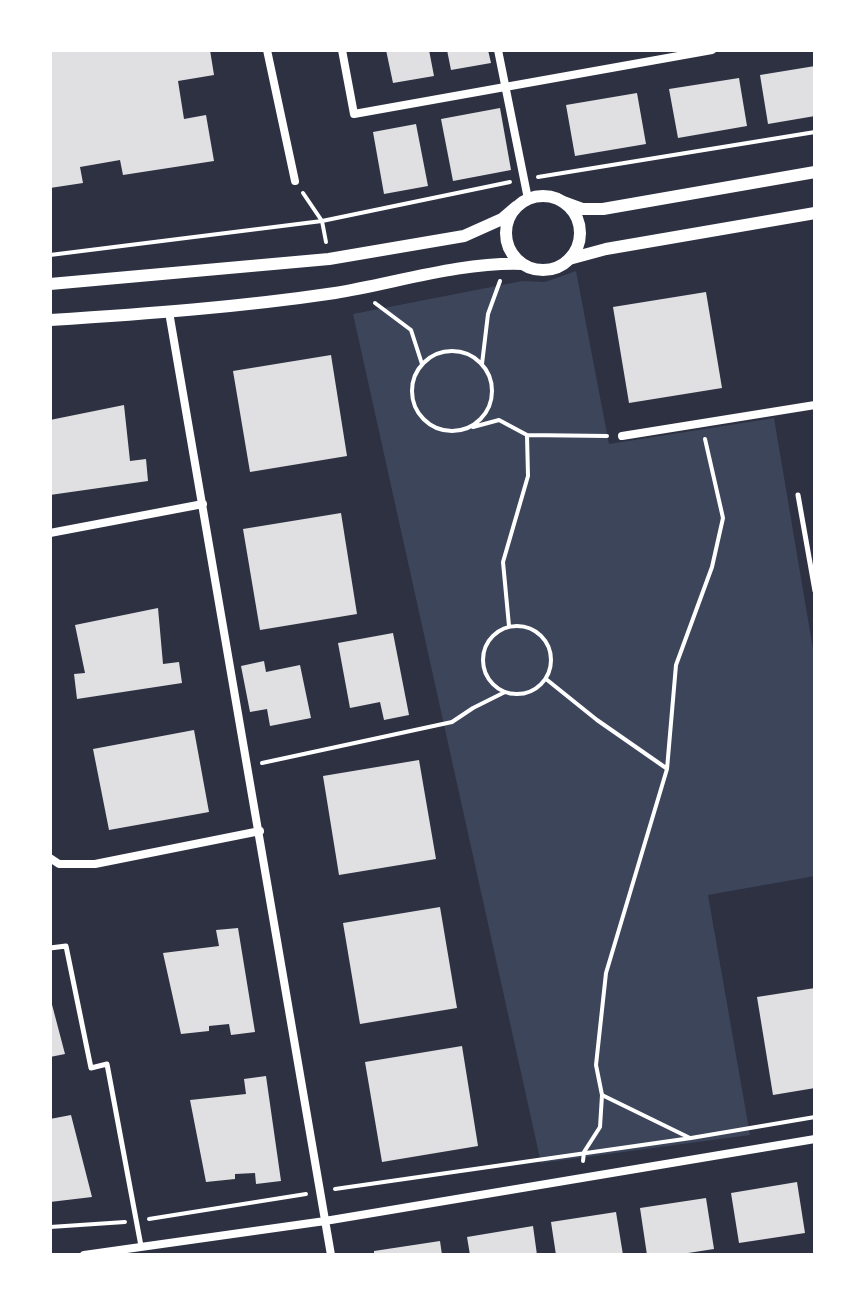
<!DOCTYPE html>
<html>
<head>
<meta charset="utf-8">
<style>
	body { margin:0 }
	#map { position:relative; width:865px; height:1305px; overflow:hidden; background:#2d3142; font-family:"Noto Sans",sans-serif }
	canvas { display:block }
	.frame { position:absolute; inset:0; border:52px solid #fff; pointer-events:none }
</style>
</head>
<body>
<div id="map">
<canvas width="865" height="1305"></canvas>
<div class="frame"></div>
</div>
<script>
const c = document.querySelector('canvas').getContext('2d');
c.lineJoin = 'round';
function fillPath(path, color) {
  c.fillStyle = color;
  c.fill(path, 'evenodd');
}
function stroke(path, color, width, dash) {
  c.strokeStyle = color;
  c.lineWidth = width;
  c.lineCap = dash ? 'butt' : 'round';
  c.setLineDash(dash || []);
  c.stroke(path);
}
const green = new Path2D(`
	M576,271L609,444L774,418L815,661V876L708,895L750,1135L541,1163L353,314L522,281L545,282Z`);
const building = new Path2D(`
	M60,50H210L214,75L178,81L184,119L206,115L214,161L123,175L120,160L80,167L83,183L50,188V52Z
	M386,50H429L434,76L393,83Z
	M447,50H488L491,63L451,70Z
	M815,66V116L768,124L760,75Z
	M739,78L747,126L678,138L669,89Z
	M637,93L646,144L575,156L566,105Z
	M500,108L511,170L453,181L441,119Z
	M416,124L428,186L384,194L373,132Z
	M706,292L722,388L629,403L613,307Z
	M331,355L347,456L250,472L233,371Z
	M124,405L130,461L146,459L148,481L50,495V420Z
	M341,513L357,614L260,630L243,529Z
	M158,608L163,664L179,662L182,683L77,699L74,674L85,673L75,625Z
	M393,633L409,715L384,720L380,702L350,708L338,643Z
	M264,661L266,672L300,665L311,718L270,726L267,709L250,712L241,666Z
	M194,730L209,812L109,830L93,749Z
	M419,760L436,859L339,875L323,776Z
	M440,907L457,1008L360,1024L343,923Z
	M238,928L255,1032L231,1035L229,1024L209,1026V1031L181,1034L163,953L219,946L216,930Z
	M815,988V1088L773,1095L757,997Z
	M50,997L65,1054L50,1057Z
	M462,1046L478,1146L382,1162L365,1062Z
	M266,1076L281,1181L256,1184L255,1173L235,1174V1179L206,1182L190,1100L246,1094L244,1079Z
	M71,1115L92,1197L50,1202V1119Z
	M797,1182L805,1233L739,1243L731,1193Z
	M706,1198L714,1249L675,1255H647L640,1208Z
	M616,1212L623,1255H556L551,1222Z
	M533,1226L537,1255H470L467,1237Z
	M440,1241L442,1255H374V1251Z`);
const path = new Path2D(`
	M538,177L815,132
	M303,193L322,221L326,242
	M50,255L322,221L510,182
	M375,303L411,330L422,364
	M412 391a40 40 0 1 1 80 0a40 40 0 1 1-80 0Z
	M482,364L488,314L500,281
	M473,427L499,420L527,435L607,436
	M483 660a34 34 0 1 1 68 0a34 34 0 1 1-68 0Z
	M509,626L503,562L528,476L527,435
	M546,679L597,720L666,768
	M262,763L452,722L473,708L505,692
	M602,1095L690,1138
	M583,1161L584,1152L600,1127L602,1095L596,1065L606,973L667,769L676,665L712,567L723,518L705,439
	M335,1189L691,1138L815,1117
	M149,1219L306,1194
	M50,1227L125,1222`);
const service = new Path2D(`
	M798,495L815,591
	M50,948L66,946L91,1068L107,1064L141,1246`);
const minor = new Path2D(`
	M267,50L295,181
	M342,50L354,114L712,50
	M498,50L528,199
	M169,312L331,1255
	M622,436L815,405
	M50,533L203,504
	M50,858L59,864H95L260,831
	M84,1255L325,1221L815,1139`);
const tertiary = new Path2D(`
	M506 233a37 37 0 1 1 74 0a37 37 0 1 1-74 0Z
	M563,202L582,209H603L815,172
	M569,259L606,249L815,213
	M50,284L329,259L464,236L502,219L516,207
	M50,320C145,314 241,307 335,293C396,283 460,262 522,264`);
fillPath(green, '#3c4559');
fillPath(building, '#e0e0e3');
stroke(path, '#fff', 4);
stroke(service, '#fff', 5);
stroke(minor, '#fff', 8);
stroke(tertiary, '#fff', 12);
</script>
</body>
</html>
